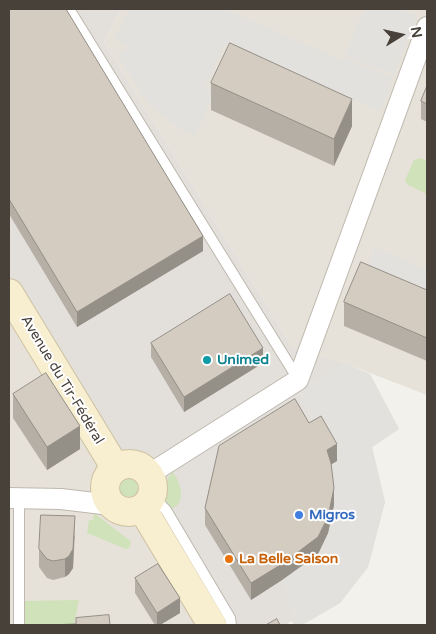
<!DOCTYPE html>
<html>
<head>
<meta charset="utf-8">
<style>
	body { margin:0 }
	#map { position:relative; width:436px; height:634px; overflow:hidden; background:#f3f1eb; font-family:"Varela Round",sans-serif }
	canvas { display:block }
	.frame { position:absolute; inset:0; border:10px solid #474139; pointer-events:none }
	.north { position:absolute; left:376px; top:10px; width:50px; height:50px; -webkit-text-stroke:4px #fff; paint-order:stroke; rotate:80deg; font-size:14px; font-weight:700; line-height:20px; text-align:center; color:#474139 }
	.north::after { content:''; display:block; margin:auto; width:18px; height:22px; background:#474139; clip-path:polygon(50% 0,100% 100%,50% 72%,0 100%) }
</style>
</head>
<body>
<div id="map">
<canvas width="436" height="634"></canvas>
<div class="frame"></div>
<div class="north">N</div>
</div>
<script>
const c = document.querySelector('canvas').getContext('2d');
c.lineJoin = 'round';
function fillPath(path, color) {
  c.fillStyle = color;
  c.fill(path, 'evenodd');
}
function stroke(path, color, width, dash) {
  c.strokeStyle = color;
  c.lineWidth = width;
  c.lineCap = dash ? 'butt' : 'round';
  c.setLineDash(dash || []);
  c.stroke(path);
}
function label(font, color, halo, rows, align = 'center') {
  c.font = font + ' "Varela Round",sans-serif';
  c.lineWidth = 4;
  c.setLineDash([]);
  c.textBaseline = 'middle';
  c.strokeStyle = halo;
  c.fillStyle = color;
  for (const [text, x, y, turn = 0] of rows) {
    c.save();
    c.translate(x, y);
    c.rotate((+turn || 0) * Math.PI / 180);
    c.textAlign = isNaN(turn) ? turn : align;
    if (halo) c.strokeText(text, 0, 0);
    c.fillText(text, 0, 0);
    c.restore();
  }
}
const residential = new Path2D(`
	M120,9H427V395L344,363L293,348L104,42Z
	M9,293L115,467L230,625H9Z`);
const industrial = new Path2D(`
	M9,9H120L104,42L293,348L344,363L370,374L399,429L372,447L385,502L368,567L340,603L302,625H294L292,621L285,625H230L115,467L9,293Z`);
const green = new Path2D(`
	M420,158L427,161V194L408,185L405,180L414,160Z
	M172,472C181,481 187,504 171,509C162,498 164,483 172,472Z
	M119 487a10 10 0 1 1 20 0a10 10 0 1 1-20 0Z
	M94,513L129,540L131,542L130,547L126,549L87,533L89,520H93Z
	M79,600L74,625H23V601Z`);
const parking = new Path2D(`
	M129,9H225L344,61L346,58L393,78L380,111L228,45L223,46L205,88L214,92L195,136L176,126L155,110L146,100L117,55L128,47L115,39Z
	M364,9H401L417,15L394,75L345,56Z
	M375,247L427,270V311L360,282Z
	M344,363L370,374L399,429L372,447L385,502L368,567L340,603L302,625H294L282,580L318,554L328,533L334,505L327,467L336,460L296,391Z`);
const lane = new Path2D(`
	M69,9L298,379
	M19,499V625
	M150,499L161,505L166,510L230,618L231,625`);
const street = new Path2D(`
	M148,473L159,468L298,380L427,27
	M9,498L61,499L111,505`);
const secondary = new Path2D(`
	M9,293L115,467
	M105 488a24 24 0 1 1 48 0a24 24 0 1 1-48 0Z
	M142,508L212,625`);
const wall = new Path2D(`
	M9,9L203,251L77,327L9,214Z
	M211,83L352,126L334,166L211,110Z
	M427,86V122L421,119V101Z
	M427,290V361L344,326V302Z
	M151,343L263,363L184,412L151,357Z
	M13,394L80,449L47,470L13,418Z
	M309,423L337,461L331,464L334,505L328,533L318,554L282,580L251,600L205,525V508Z
	M75,535L73,568L69,574L65,577L53,580L47,578L39,567V549Z
	M135,578L180,613L160,625H155L135,593Z`);
const shadedWall = new Path2D(`
	M352,99V126L334,166V139Z
	M203,236V251L77,327V312Z
	M263,348V363L184,412V397Z
	M80,426V449L47,470V447Z
	M337,444V461L327,467V450Z
	M334,488V505L328,533L318,554L282,580L251,600V583Z
	M75,516L73,568L69,574L65,577V559Z
	M180,598V613L160,625H157V613Z`);
const building = new Path2D(`
	M9,9H66L203,236L77,312L9,199Z
	M230,43L352,99L334,139L211,83Z
	M427,86V104L421,101Z
	M361,262L427,290V338L344,302Z
	M230,294L263,348L184,397L151,343Z
	M46,373L80,426L47,447L13,394Z
	M295,399L309,423L321,416L337,444L327,450L331,463L334,488L328,517L318,537L282,564L251,583L205,508L219,446Z
	M41,515L75,516L73,549L69,556L65,559L53,561L47,559L39,549Z
	M158,564L180,598L157,613L135,578Z
	M109,615L110,625H47L76,624V618Z
	M277,619L280,625H266Z`);
const markers = [
	[207,360,5,"#0f9aa8"],
	[299,515,5,"#3f7fe0"],
	[229,559,5,"#e8710a"]
];
const cultureNames = [
	["Unimed",217,360]
];
const streetNames = [
	["Avenue du Tir-Fédéral",62,380,59]
];
const shopNames = [
	["Migros",309,515]
];
const foodNames = [
	["La Belle Saison",239,559]
];
fillPath(residential, '#e7e2d9');
fillPath(industrial, '#e3e0dc');
fillPath(green, '#d0e2b9');
fillPath(parking, '#e3e1de');
stroke(lane, '#beb8ae', 12);
stroke(street, '#beb8ae', 22);
stroke(secondary, '#cdc1a0', 30);
stroke(lane, '#fff', 10);
stroke(street, '#fff', 20);
stroke(secondary, '#f8eed0', 28);
fillPath(wall, '#b6afa6');
fillPath(shadedWall, '#948f87');
fillPath(building, '#d4ccc1');
stroke(building, '#948f87', 1);
for (const [x, y, r, color] of markers) {
  const dot = new Path2D();
  dot.arc(x, y, r, 0, 2 * Math.PI);
  c.fillStyle = color;
  c.fill(dot);
  stroke(dot, '#fff', 2);
}
label('bold 14px', '#0d838f', '#fff', cultureNames, 'left');
label('14px', '#474139', '#fff', streetNames);
label('bold 14px', '#366cbe', '#fff', shopNames, 'left');
label('bold 14px', '#c56008', '#fff', foodNames, 'left');
</script>
</body>
</html>
